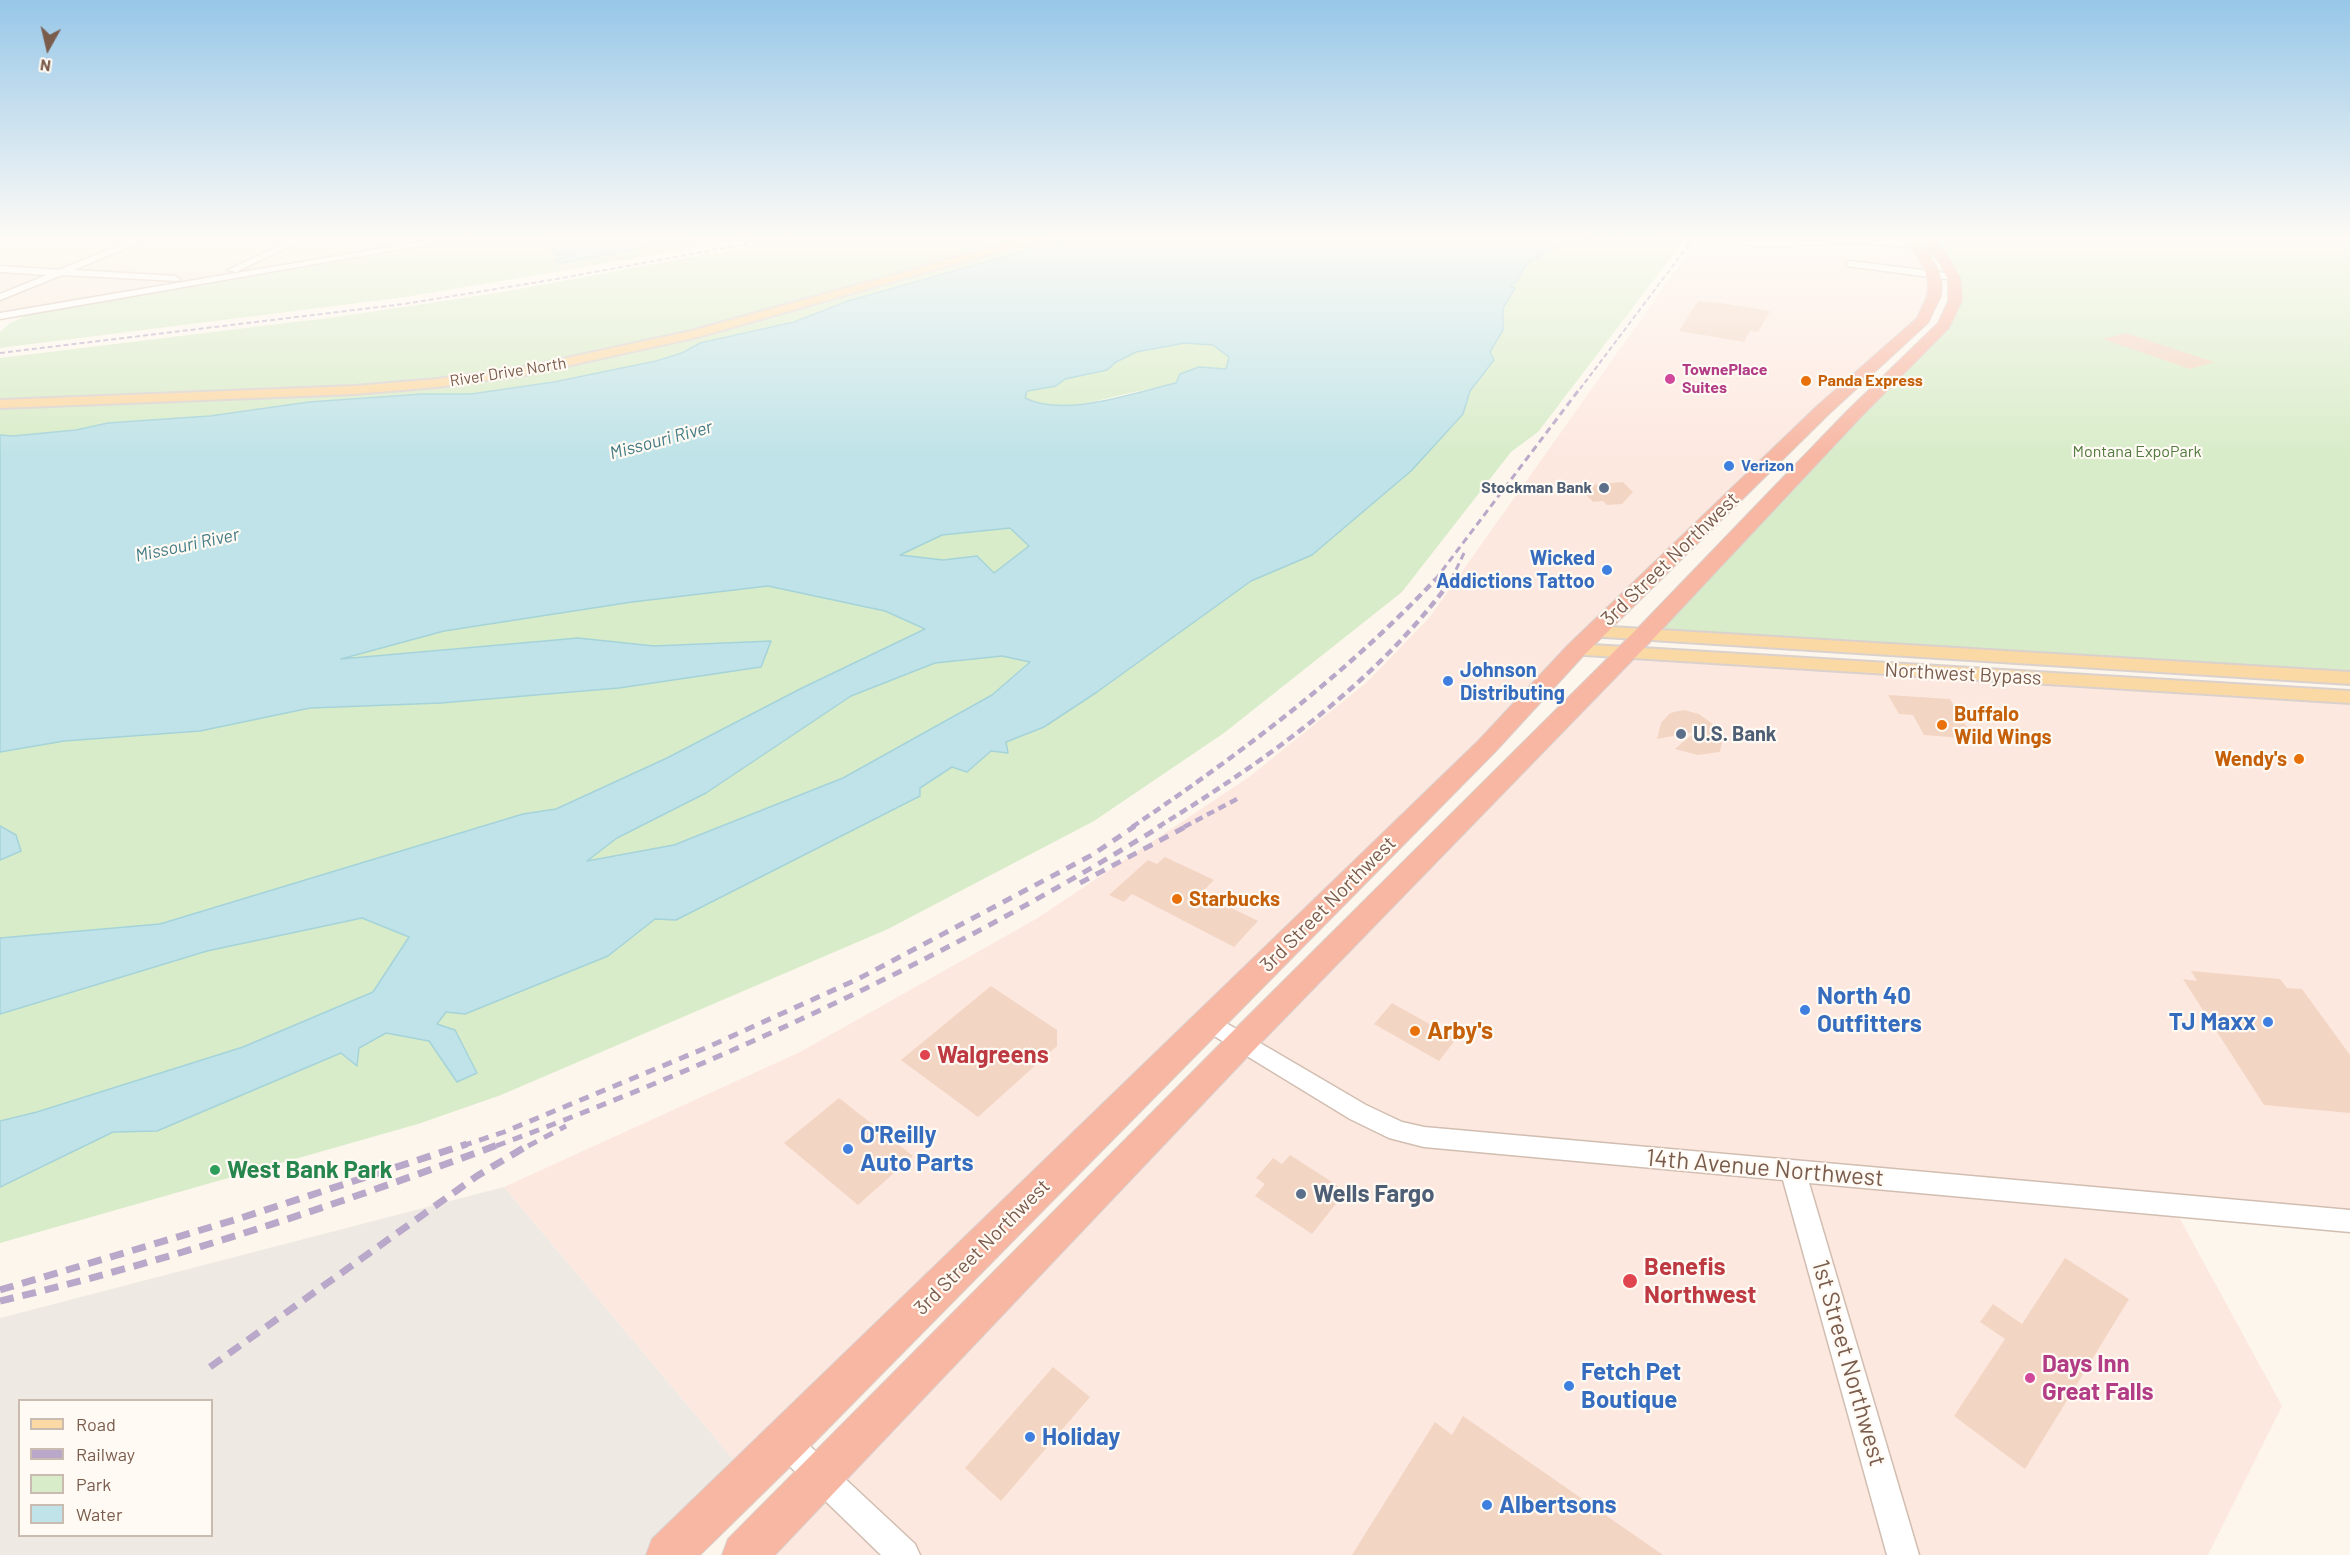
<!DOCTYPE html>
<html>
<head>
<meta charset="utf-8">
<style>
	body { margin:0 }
	#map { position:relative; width:2350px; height:1555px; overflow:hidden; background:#fdf6ec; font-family:Barlow,sans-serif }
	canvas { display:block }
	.legend { position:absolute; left:18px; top:1399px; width:195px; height:138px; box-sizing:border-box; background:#fffaf3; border:2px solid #cabbb1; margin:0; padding:8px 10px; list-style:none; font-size:18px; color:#7a5c4d }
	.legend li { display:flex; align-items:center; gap:12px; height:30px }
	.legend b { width:30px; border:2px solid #cabbb1 }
	.north { position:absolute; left:18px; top:18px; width:60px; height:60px; -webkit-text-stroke:4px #fffaf3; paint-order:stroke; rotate:188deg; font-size:16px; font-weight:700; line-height:24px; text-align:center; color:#7a5c4d }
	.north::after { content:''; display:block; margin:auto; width:21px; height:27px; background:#7a5c4d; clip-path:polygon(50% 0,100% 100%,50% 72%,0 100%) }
</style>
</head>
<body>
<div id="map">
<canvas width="2350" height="1555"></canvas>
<ul class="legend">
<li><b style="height:8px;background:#fbd9a5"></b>Road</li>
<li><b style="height:8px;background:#b9a8c9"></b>Railway</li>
<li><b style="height:16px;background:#d8ecc9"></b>Park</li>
<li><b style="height:16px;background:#bfe3e8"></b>Water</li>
</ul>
<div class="north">N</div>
</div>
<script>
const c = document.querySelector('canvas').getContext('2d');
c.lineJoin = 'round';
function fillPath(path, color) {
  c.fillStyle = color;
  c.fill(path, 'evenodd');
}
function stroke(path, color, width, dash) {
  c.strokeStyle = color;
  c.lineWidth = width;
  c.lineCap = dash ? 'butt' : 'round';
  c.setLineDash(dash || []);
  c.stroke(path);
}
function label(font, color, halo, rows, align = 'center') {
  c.font = font + ' Barlow,sans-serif';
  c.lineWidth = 4.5;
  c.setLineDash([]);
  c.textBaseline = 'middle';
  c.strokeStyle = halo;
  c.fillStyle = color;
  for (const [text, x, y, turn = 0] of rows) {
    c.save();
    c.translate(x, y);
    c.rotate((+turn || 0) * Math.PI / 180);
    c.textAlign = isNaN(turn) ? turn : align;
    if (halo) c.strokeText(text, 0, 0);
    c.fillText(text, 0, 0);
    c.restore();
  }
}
const residential = new Path2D(`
	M0,239H455L0,316Z`);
const commercial = new Path2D(`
	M1698,239H1910L1933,275L1923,320L748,1477L504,1187L800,1052L1036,919L1249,777L1367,682L1429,618Z
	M1624,654L2350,697V1221L2173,1206L2282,1406L2208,1555H744Z`);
const industrial = new Path2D(`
	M504,1187L748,1477L668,1555H0V1318ZM20,1400H212V1536H20Z`);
const green = new Path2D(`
	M472,239H749L406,297L0,348V332L10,323L27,315Z
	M788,239H1059L1018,253L848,301L794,322L700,343L682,353L656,361L554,382L471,394H423L309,402L210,416L108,423L76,430L13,436L0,435V358L344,316L503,292Z
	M1685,239L1538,432L1511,452L1402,592L1224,733L1094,821L888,929L501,1095L418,1124L0,1243V1187L113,1132L157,1131L342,1053L359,1048L386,1033L429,1041L457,1082L436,1024L446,1012L608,956L655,919L676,920L920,796L919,788L953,767L967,772L991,751L1008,753L1005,742L1044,727L1097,692L1251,581L1312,555L1411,471L1463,414L1470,391L1493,360L1490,352L1503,330V308L1515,288L1509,286L1516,282L1529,261L1551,251L1549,248L1574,243L1577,240Z
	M1926,239H2350V678L1645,634L1944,324L1954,277Z
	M1185,343L1213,345L1229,357L1226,369L1199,367L1180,374L1177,383C1158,387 1140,391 1121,395C1088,403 1057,413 1025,398L1027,391L1056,386L1065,379L1107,370L1116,362L1135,352Z
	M1010,528L1029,546L994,574L977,556L943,560L899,555L942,535Z
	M768,586L885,611L926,629L802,688L667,758L556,809L523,814L160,924L0,938V860L21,851L16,835L0,826V752L64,741L200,731L310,708L441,703L619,688L761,667L770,641L654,646L578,638L336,659L444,631L632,602Z
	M1002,656L1030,661L992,695L843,778L674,845L585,862L617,838L706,793L851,696L935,663Z
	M362,917L410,937L373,992L243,1047L37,1112L0,1121V1014L207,951Z`);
const water = new Path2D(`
	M550,239H687L561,263L555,261L574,254L557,255L550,248Z
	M1059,239H1592L1577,240L1575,243L1550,248L1551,251L1529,261L1516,282L1510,286L1515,288L1503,308V330L1490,352L1494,360L1470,391L1463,414L1411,471L1312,555L1251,581L1097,692L1044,727L1006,742L1008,753L991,751L967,772L952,767L920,788V796L676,920L655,919L608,956L465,1014L446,1012L437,1024L455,1030L477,1073L457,1082L429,1041L386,1033L359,1048L357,1066L341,1053L157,1131L113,1132L0,1187V1121L37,1112L243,1047L373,992L409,937L362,918L207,951L0,1014V938L160,924L523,814L556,809L667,758L802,688L925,629L885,611L768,586L632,602L444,631L341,659L578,638L654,646L771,641L761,667L619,688L441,703L310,708L200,731L64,741L0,752V435L13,436L76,430L108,423L210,416L309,402L423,394H471L554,382L656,361L682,353L700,343L794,322L848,301L1018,253ZM1185,343L1213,345L1229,357L1226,369L1199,367L1180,374L1176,383C1134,393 1064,418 1025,398L1027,391L1056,386L1065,379L1107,370L1116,362L1136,352ZM1010,528L1029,546L994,573L977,556L943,560L900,555L942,535ZM1002,656L1030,662L992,695L843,778L674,845L587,861L617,838L706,793L851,696L935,663Z
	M0,826L16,835L21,851L0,860Z`);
const building = new Path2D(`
	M1698,301L1721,303L1770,311L1758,332L1750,331L1744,342L1679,331Z
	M2126,333L2214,362L2190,369L2103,339Z
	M1623,482L1633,492L1622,504L1607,505L1603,501L1593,502L1578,486Z
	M1888,695L1950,699L1974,739L1924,735L1913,715L1899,714Z
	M1684,710L1699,714L1718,728L1723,737L1720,752L1698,755L1675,749L1695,732L1657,739L1661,723L1670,713Z
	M1165,857L1214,880L1201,893L1258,921L1234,947L1132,894L1124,902L1109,895L1148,860L1157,864Z
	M2191,971L2280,979L2287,988L2302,989L2350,1055V1113L2264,1105L2183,979L2197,981Z
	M991,986L1057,1030V1046L978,1117L901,1060Z
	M1392,1003L1456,1039L1439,1061L1374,1024Z
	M839,1098L913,1156L858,1205L784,1143Z
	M1290,1155L1346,1191L1312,1234L1255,1196L1265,1184L1256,1178L1273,1158L1282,1164Z
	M2065,1258L2129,1299L2025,1469L1954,1416L2005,1339L1980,1322L1993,1304L2022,1324Z
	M1053,1367L1090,1397L1001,1501L965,1468Z
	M1463,1416L1663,1555H1352L1435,1422L1452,1435Z`);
const minor = new Path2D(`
	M134,239H147L74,270L175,276L180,279L178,281L62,275L0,300V294L47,275L0,272V266L59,270Z
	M293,239H305L236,272L228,270Z
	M437,239H459L0,319V313Z
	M1713,239L1764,241L1886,239L1931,242L1935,245L1931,248L1853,243L1764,247Z
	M1850,261L1954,274L1959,277L1954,280L1847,266V262Z
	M1209,1013L1366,1105L1402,1122L1424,1127L2350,1210V1232L1809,1183L1919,1555H1887L1783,1180L1424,1147L1389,1138L1350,1119L1201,1028L1198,1022L1201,1016Z
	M785,1427L795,1432L915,1544L920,1555H881L775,1452L770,1442L775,1432Z`);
const major = new Path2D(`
	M1023,239H1042L698,337L525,375L437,387L355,394L0,408V400L355,386L437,379L525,367L691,331Z
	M1595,626L2350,672V684L1588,636L1585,632L1588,628Z
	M1576,644L2350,691V703L1569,654L1566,650L1569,646Z`);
const highway = new Path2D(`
	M1902,239H1915L1927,251L1939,271L1942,284L1941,296L1928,323L1829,414L1584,655L1496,751L800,1457L700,1555H646L652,1539L1478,741L1568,645L1817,406L1917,318L1927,296L1928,284L1925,271L1917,256Z
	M1922,239H1933L1949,258L1961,280L1962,301L1949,328L1859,419L1653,639L1252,1052L775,1555H722L728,1539L1230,1034L1637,629L1847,411L1938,323L1948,301V280L1939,262L1923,244Z`);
const railFar4 = new Path2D(`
	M0,353L404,304L557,279L772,239
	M1580,389L1693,239`);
const railFar3 = new Path2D(`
	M1435,580L1581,387
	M1451,580L1466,549`);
const railFar2 = new Path2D(`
	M1132,827C1243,752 1344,676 1436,579
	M1158,827C1268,759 1375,684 1452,579
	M1184,827L1237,799`);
const railFar1 = new Path2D(`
	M1080,883L1187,826
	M462,1146L504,1132L708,1047L858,979L1092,855L1135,826
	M496,1146C727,1060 951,956 1161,826
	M528,1146L566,1126`);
const rail = new Path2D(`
	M0,1290L241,1218L467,1144
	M0,1301C170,1261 337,1205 500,1144
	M210,1367L477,1176L530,1144`);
const markers = [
	[1670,379,6,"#d1479c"],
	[1806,381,6,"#e8710a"],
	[1729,466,6,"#3f7fe0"],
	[1604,488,6,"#5c6f8a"],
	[1607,570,6,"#3f7fe0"],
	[1448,681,6,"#3f7fe0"],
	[1942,725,6,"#e8710a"],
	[1681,734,6,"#5c6f8a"],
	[2299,759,6,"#e8710a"],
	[1177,899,6,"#e8710a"],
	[1805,1010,6,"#3f7fe0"],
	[2268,1022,6,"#3f7fe0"],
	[1415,1031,6,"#e8710a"],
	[925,1055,6,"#e0444e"],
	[848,1149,6,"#3f7fe0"],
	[215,1170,6,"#2e9e5b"],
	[1301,1194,6,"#5c6f8a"],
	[1630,1281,8,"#e0444e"],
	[2030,1378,6,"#d1479c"],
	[1569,1386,6,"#3f7fe0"],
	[1030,1437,6,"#3f7fe0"],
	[1487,1505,6,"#3f7fe0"]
];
const farHotelnames = [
	["TownePlace",1682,370],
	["Suites",1682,388]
];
const farStreetnames = [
	["River Drive North",508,372,-9]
];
const farFoodnames = [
	["Panda Express",1818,381]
];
const farParknames = [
	["Montana ExpoPark",2137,452]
];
const farShopnames = [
	["Verizon",1741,466]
];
const farServicenames = [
	["Stockman Bank",1592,488]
];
const farWaternames = [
	["Missouri River",661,440,-15],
	["Missouri River",187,545,-12]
];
const shopNames = [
	["Wicked",1595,558],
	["Addictions Tattoo",1595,581],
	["Johnson",1460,670,"left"],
	["Distributing",1460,693,"left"]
];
const streetNames = [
	["3rd Street Northwest",1670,559,-44],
	["Northwest Bypass",1963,674,3],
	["3rd Street Northwest",1328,904,-45],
	["3rd Street Northwest",982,1247,-45]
];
const foodNames = [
	["Buffalo",1954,714],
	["Wild Wings",1954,737],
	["Wendy's",2287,759,"right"],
	["Starbucks",1189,899]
];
const serviceNames = [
	["U.S. Bank",1693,734]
];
const nearShopnames = [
	["North 40",1817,996],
	["Outfitters",1817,1024],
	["TJ Maxx",2256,1022,"right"],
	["O'Reilly",860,1135],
	["Auto Parts",860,1163],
	["Fetch Pet",1581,1372],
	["Boutique",1581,1400],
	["Holiday",1042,1437],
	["Albertsons",1499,1505]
];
const nearFoodnames = [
	["Arby's",1427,1031]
];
const nearHealthnames = [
	["Walgreens",937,1055],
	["Benefis",1644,1267],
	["Northwest",1644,1295]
];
const nearStreetnames = [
	["14th Avenue Northwest",1765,1168,5],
	["1st Street Northwest",1849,1363,74]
];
const nearLeisurenames = [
	["West Bank Park",227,1170]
];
const nearServicenames = [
	["Wells Fargo",1313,1194]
];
const nearHotelnames = [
	["Days Inn",2042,1364],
	["Great Falls",2042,1392]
];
fillPath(residential, '#f5e8da');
fillPath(commercial, '#fde8e0');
fillPath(industrial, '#efe9e4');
fillPath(green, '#d8ecc9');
fillPath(water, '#bfe3e8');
stroke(water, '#a5d3da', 1.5);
fillPath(building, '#f3d5c3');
stroke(minor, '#d1beb0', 3);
stroke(major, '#dad1cd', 4);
stroke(highway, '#dad1cd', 2);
fillPath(minor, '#fff');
fillPath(major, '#fbd9a5');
fillPath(highway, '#f7b7a3');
stroke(railFar4, '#b9a8c9', 2, [5, 3]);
stroke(railFar3, '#b9a8c9', 3, [7, 4.5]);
stroke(railFar2, '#b9a8c9', 4.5, [8, 5]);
stroke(railFar1, '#b9a8c9', 5, [10, 8]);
stroke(rail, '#b9a8c9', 7, [14, 9]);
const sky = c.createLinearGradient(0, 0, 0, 457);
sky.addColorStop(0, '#97c7e8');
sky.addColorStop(0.52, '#fefbf6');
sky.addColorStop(1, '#fefbf600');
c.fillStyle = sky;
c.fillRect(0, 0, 2350, 457);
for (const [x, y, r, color] of markers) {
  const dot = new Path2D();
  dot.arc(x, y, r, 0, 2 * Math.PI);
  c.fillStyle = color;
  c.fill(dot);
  stroke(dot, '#fffaf3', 2);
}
label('bold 16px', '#b23c85', '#fffaf3', farHotelnames, 'left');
label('16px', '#7a5c4d', '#fffaf3', farStreetnames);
label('bold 16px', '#c56008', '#fffaf3', farFoodnames, 'left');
label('16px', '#537a41', '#fffaf3', farParknames);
label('bold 16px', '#366cbe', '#fffaf3', farShopnames, 'left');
label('bold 16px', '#4e5e75', '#fffaf3', farServicenames, 'right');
label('italic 18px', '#437c86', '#fffaf3', farWaternames);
label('bold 20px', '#366cbe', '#fffaf3', shopNames, 'right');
label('20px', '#7a5c4d', '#fffaf3', streetNames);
label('bold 20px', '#c56008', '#fffaf3', foodNames, 'left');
label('bold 20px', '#4e5e75', '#fffaf3', serviceNames, 'left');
label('bold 24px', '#366cbe', '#fffaf3', nearShopnames, 'left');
label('bold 24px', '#c56008', '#fffaf3', nearFoodnames, 'left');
label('bold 24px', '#be3a42', '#fffaf3', nearHealthnames, 'left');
label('24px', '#7a5c4d', '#fffaf3', nearStreetnames);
label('bold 24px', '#27864d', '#fffaf3', nearLeisurenames, 'left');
label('bold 24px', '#4e5e75', '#fffaf3', nearServicenames, 'left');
label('bold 24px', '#b23c85', '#fffaf3', nearHotelnames, 'left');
</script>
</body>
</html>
